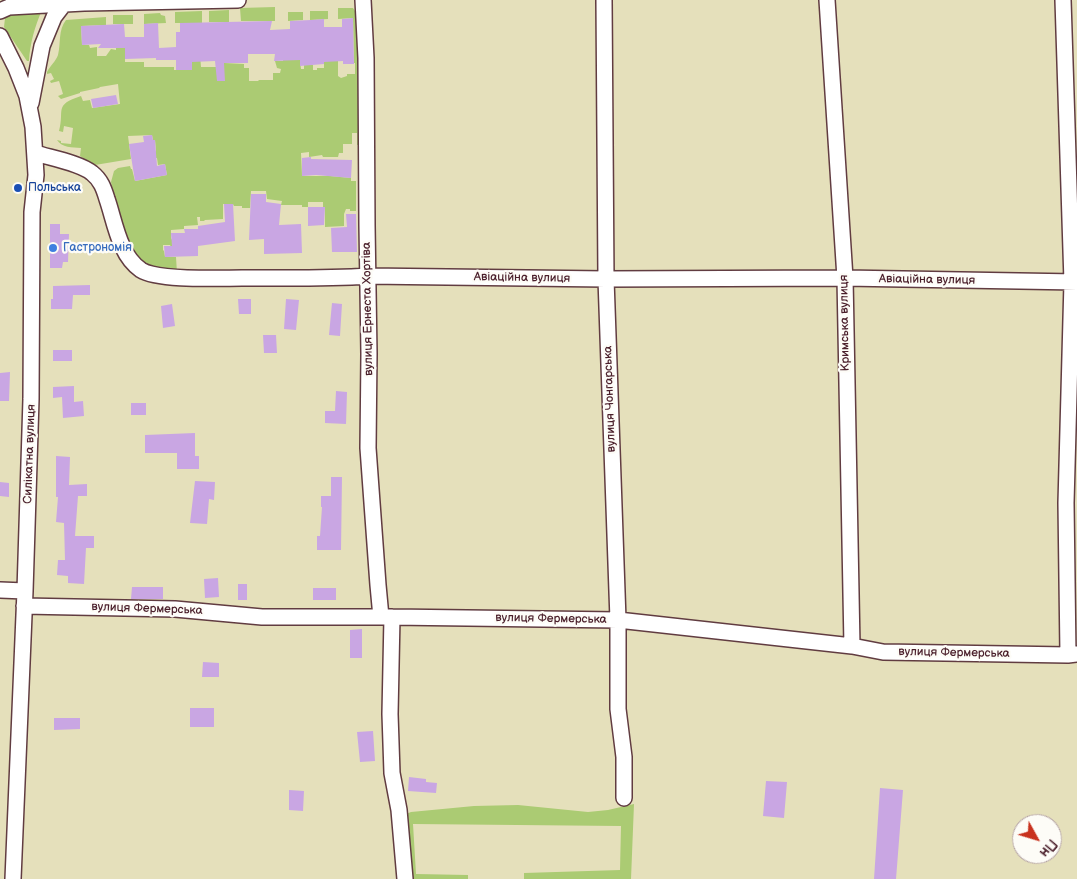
<!DOCTYPE html>
<html>
<head>
<meta charset="utf-8">
<style>
	body { margin:0 }
	#map { position:relative; width:1077px; height:879px; overflow:hidden; background:#e5e0bb; font-family:"Balsamiq Sans",sans-serif }
	canvas { display:block }
	.north { position:absolute; left:1012px; top:814px; width:50px; height:50px; box-sizing:border-box; background:#fdfcf7; border:1px solid #b5a4a5; border-radius:50%; rotate:129deg; font-size:14px; font-weight:700; line-height:20px; text-align:center; color:#4a1f2b }
	.north::after { content:''; display:block; margin:auto; width:18px; height:22px; background:#c8321e; clip-path:polygon(50% 0,100% 100%,50% 72%,0 100%) }
</style>
</head>
<body>
<div id="map">
<canvas width="1077" height="879"></canvas>
<div class="north">Пн</div>
</div>
<script>
const c = document.querySelector('canvas').getContext('2d');
c.lineJoin = 'round';
function fillPath(path, color) {
  c.fillStyle = color;
  c.fill(path, 'evenodd');
}
function stroke(path, color, width, dash) {
  c.strokeStyle = color;
  c.lineWidth = width;
  c.lineCap = dash ? 'butt' : 'round';
  c.setLineDash(dash || []);
  c.stroke(path);
}
function label(font, color, halo, rows, align = 'center') {
  c.font = font + ' "Balsamiq Sans",sans-serif';
  c.lineWidth = 4.5;
  c.setLineDash([]);
  c.textBaseline = 'middle';
  c.strokeStyle = halo;
  c.fillStyle = color;
  for (const [text, x, y, turn = 0] of rows) {
    c.save();
    c.translate(x, y);
    c.rotate((+turn || 0) * Math.PI / 180);
    c.textAlign = isNaN(turn) ? turn : align;
    if (halo) c.strokeText(text, 0, 0);
    c.fillText(text, 0, 0);
    c.restore();
  }
}
const green = new Path2D(`
	M275,7V21H241L240,8Z
	M338,8H353L357,14L362,145H357V133H352V144H343V153H339L338,157H323L322,155L309,157V152L301,153L302,176H330L351,178V181H356V211H350V209H346L344,214V226L325,227V207H323V202H308V207H302V205H281L282,201L267,199L266,191H251L250,208H242V206H234L233,204H223V219L205,220L204,221H200V217H197L198,225L184,226V229L171,230V238L176,247H171L170,245H163V250L164,251L165,257H176L177,273L151,270L125,244L111,182L114,171L118,168L130,166L131,169H132L135,181L167,175L165,164L158,165L157,158H154L156,150L155,140H153L152,135L128,136L131,159L95,165L80,156L81,148C72,147 62,148 57,140L61,141V143L71,144L73,128L64,126L63,132L59,131C65,110 53,105 81,96L83,101L90,100L92,108L120,104L118,84L100,87L99,88L80,92V93L61,99L58,96L63,94L59,81L51,83L50,81L54,79L51,73L47,74V72C50,66 56,61 58,55C61,43 58,30 66,20L106,17V25L81,26L82,45H89L90,48L97,47V56H106L111,49L116,50V48H125V62H144V67H174V70H192V54H200L201,67H216L224,63L244,64V68H249V81H258L259,80H273V73H280L281,69L277,68L275,61H283V59L300,60L301,69H304V65H313V70H317V68H324V58L338,56V76L341,78L347,76V74H355V63H354L353,18L338,19Z
	M42,10C35,26 30,43 29,61H27L4,27L5,18L8,14Z
	M229,10V22H209V11Z
	M202,11V23H175V12Z
	M310,11H328V19L310,20Z
	M288,12H303V20L288,21Z
	M160,13L161,15L165,16L166,23L144,24V14Z
	M113,15H133V24H113Z
	M634,804L631,879H524V873L620,870L621,826L413,824L416,874L468,875V879H407L406,814L411,812L474,806L518,805L588,812L608,810Z`);
const building = new Path2D(`
	M353,18L354,64H343V61L324,62V64L300,66V60L274,61L275,54H248V63H224L225,81H217L215,61L192,62V70H176V60H156V58L125,59V48H98L101,44L82,45L81,26L124,24L125,37H144V24L158,23L159,48L176,47V32H180V23L272,21L270,30L290,29V21L311,20L324,19V27H342V19Z
	M116,95L118,104L93,108L91,99Z
	M152,135L153,140H155L157,166L165,164L167,175L135,181L129,144L144,142L143,136Z
	M311,157V159L352,160L351,178L316,175L302,176V158Z
	M251,194H266V202L281,204L279,225L301,224L302,253L264,254V239L249,240Z
	M224,204H233L235,241L198,246V256L165,257L164,246H172L171,233H185L184,229H198V226L225,222Z
	M308,207H325L324,225L308,226Z
	M346,214H356L357,252H332L331,228L347,227Z
	M50,224H60V234H69L68,262H63L62,268H50Z
	M90,285V295H73L72,309H51V299H53V286Z
	M238,299H251V314H239Z
	M286,299L299,300L296,330L284,329Z
	M332,303L342,304L340,336L329,335Z
	M172,304L175,326L163,328L161,306Z
	M263,335H276L277,353H264Z
	M53,350H72V361H53Z
	M10,372L9,401H0V373Z
	M74,386V402L83,401L84,416L63,418L62,397L53,398V387Z
	M336,391L347,392L346,424L325,423V411H335Z
	M131,403H146V415H131Z
	M195,433V456H199V469H177V453H145V435Z
	M56,456L70,457L69,485L87,484V496H78L75,536H94V548H86L84,584L68,583V576L57,575L58,560H65L64,523L56,522L58,497H56Z
	M331,477H342L341,550H317V536H320L322,507H321V496H331Z
	M195,481L215,482L214,500L209,499L207,524L190,523Z
	M0,482L9,483V497L0,496Z
	M218,578L219,597L205,598L204,579Z
	M238,584H247V600H238Z
	M132,587H163V599H131Z
	M313,588H336V600H313Z
	M362,629V658H350V630Z
	M203,662L219,663V677H202Z
	M190,708H214V727H190Z
	M54,718H80V729L54,730Z
	M373,731L375,761L360,762L357,732Z
	M409,777L426,779V782L437,783L436,793L408,791Z
	M766,781L787,782L784,818L763,816Z
	M880,788L903,790L896,879H874Z
	M289,790L304,791L303,811L289,810Z`);
const minor = new Path2D(`
	M363,0L366,58L367,225L369,354L368,448L378,585L381,617
	M604,0L606,279L618,620V709L624,757V798
	M827,0L845,278L852,646
	M1063,0L1072,282L1066,503L1068,655
	M0,11L9,7L84,3L238,0
	M0,36L16,68L27,96L33,127L36,175L32,212L31,399L25,591L13,879
	M31,103L42,46L54,17L64,4
	M35,153C51,158 80,163 92,173C101,180 104,189 107,199C115,222 119,255 141,270C158,281 220,278 242,278C284,278 326,279 368,276L606,279L845,278L1077,282
	M0,590L25,591
	M24,606L175,609L262,617H392L618,620L852,646L883,652L1068,655L1077,654
	M392,617L390,714L392,773L399,810L405,879`);
const markers = [
	[18,188,5,"#1a4fb4"],
	[53,248,5,"#3f7fe0"]
];
const transitNames = [
	["Польська",28,188]
];
const shopNames = [
	["Гастрономія",63,248]
];
const streetNames = [
	["Авіаційна вулиця",522,278,1],
	["Авіаційна вулиця",927,280,1],
	["вулиця Ернеста Хортіва",368,309,-91],
	["Кримська вулиця",845,323,-91],
	["вулиця Чонгарська",610,399,-92],
	["Силікатна вулиця",30,454,-88],
	["вулиця Фермерська",147,609,2],
	["вулиця Фермерська",551,619,1],
	["вулиця Фермерська",954,653,1]
];
fillPath(green, '#abcb73');
fillPath(building, '#c9a6e3');
stroke(minor, '#613c41', 18);
stroke(minor, '#fff', 15);
for (const [x, y, r, color] of markers) {
  const dot = new Path2D();
  dot.arc(x, y, r, 0, 2 * Math.PI);
  c.fillStyle = color;
  c.fill(dot);
  stroke(dot, '#fdfcf7', 2);
}
label('12px', '#164399', '#fdfcf7', transitNames, 'left');
label('12px', '#366cbe', '#fdfcf7', shopNames, 'left');
label('12px', '#4a1f2b', '#fdfcf7', streetNames);
</script>
</body>
</html>
